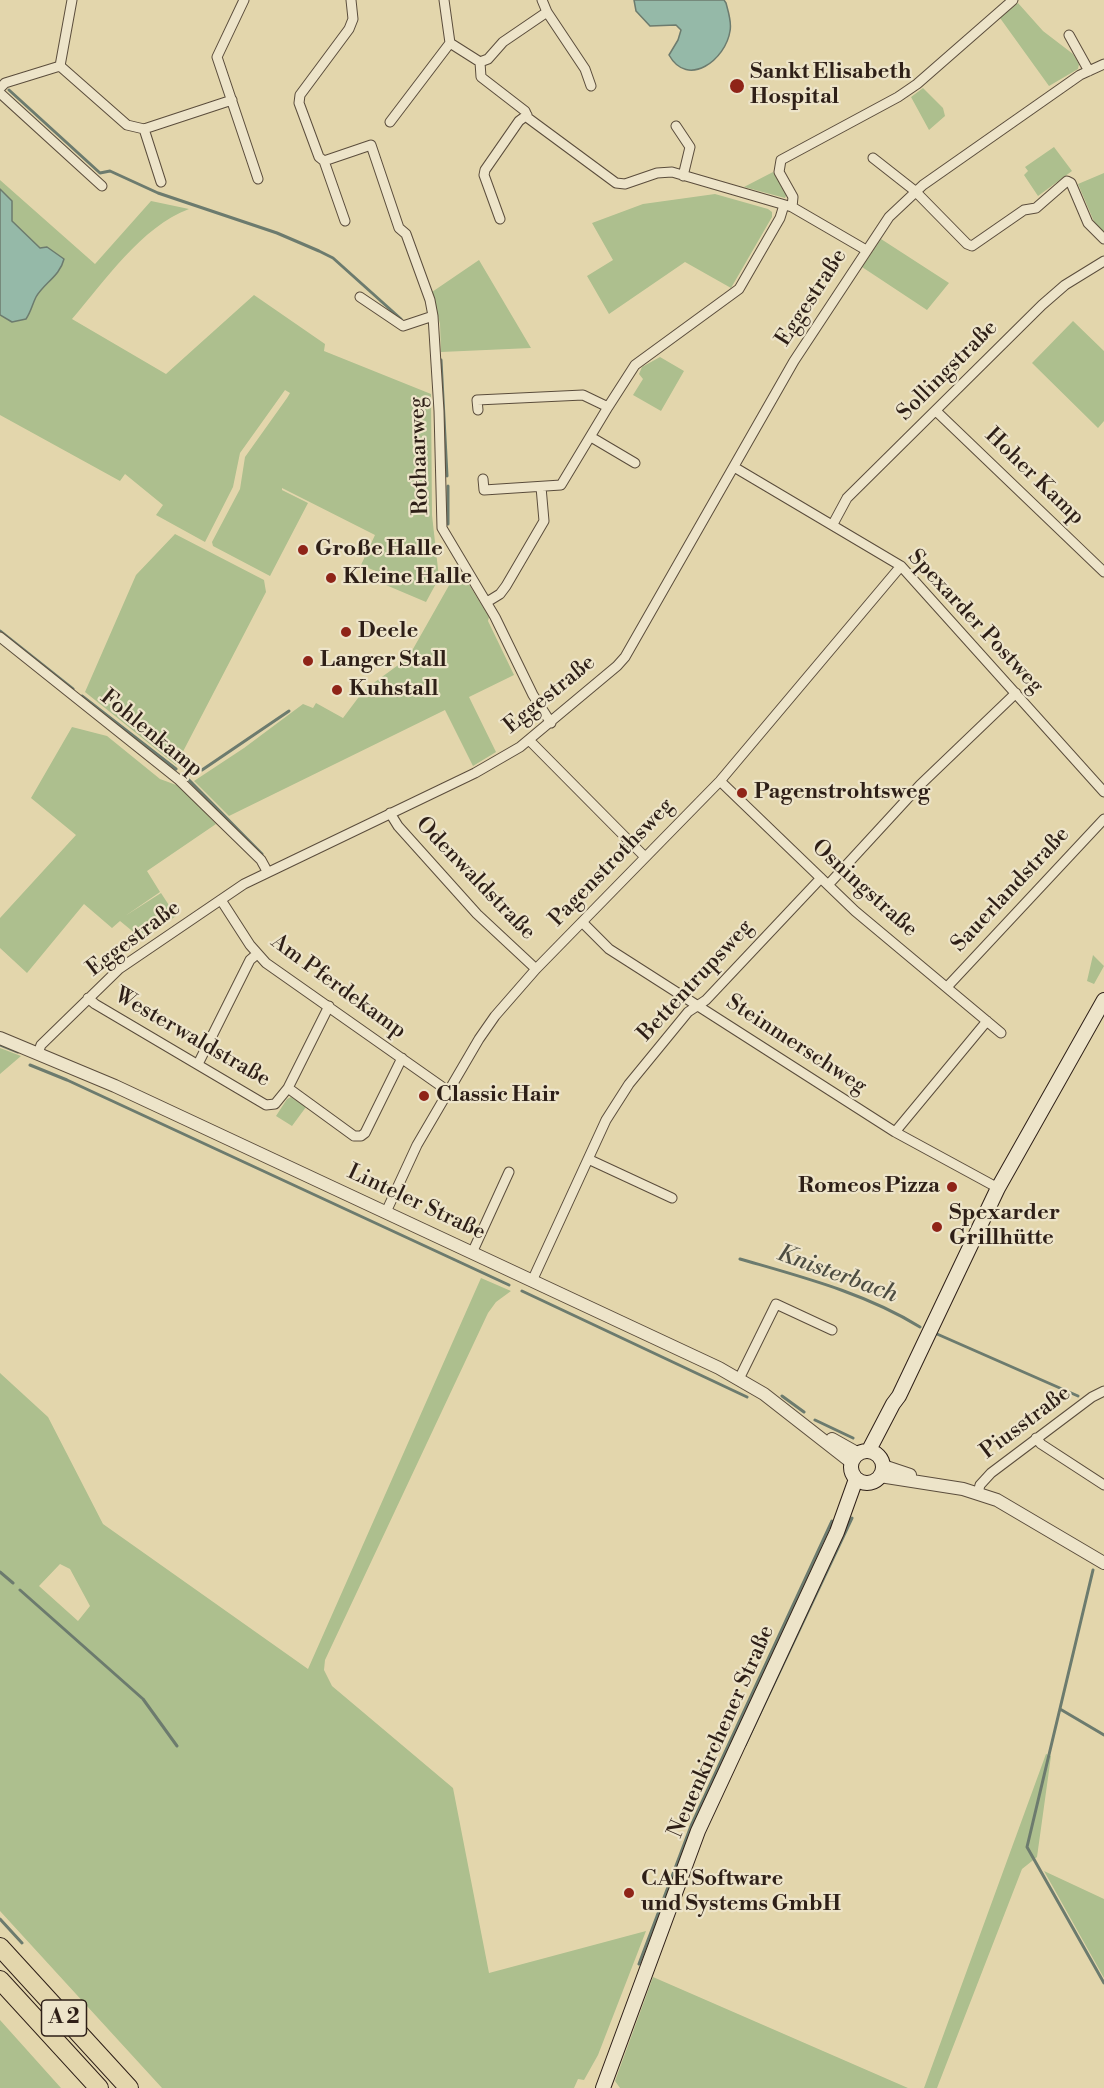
<!DOCTYPE html>
<html>
<head>
<meta charset="utf-8">
<style>
	body { margin:0 }
	canvas { display:block; background:#e3d6ac }
</style>
</head>
<body>
<canvas width="1104" height="2088"></canvas>
<script>
const c = document.querySelector('canvas').getContext('2d');
c.lineJoin = 'round';
function fillPath(path, color) {
  c.fillStyle = color;
  c.fill(path, 'evenodd');
}
function stroke(path, color, width, dash) {
  c.strokeStyle = color;
  c.lineWidth = width;
  c.lineCap = dash ? 'butt' : 'round';
  c.setLineDash(dash || []);
  c.stroke(path);
}
function label(font, color, halo, rows, align = 'center') {
  c.font = font + ' "Libre Bodoni",serif';
  c.lineWidth = 4.5;
  c.setLineDash([]);
  c.textBaseline = 'middle';
  c.strokeStyle = halo;
  c.fillStyle = color;
  for (const [text, x, y, turn = 0] of rows) {
    c.save();
    c.translate(x, y);
    c.rotate((+turn || 0) * Math.PI / 180);
    c.textAlign = isNaN(turn) ? turn : align;
    if (halo) c.strokeText(text, 0, 0);
    c.fillText(text, 0, 0);
    c.restore();
  }
}
const green = new Path2D(`
	M1018,3L1043,31L1073,54L1079,64L1078,69L1049,86L1000,18Z
	M923,88L943,108L945,116L929,130L911,97Z
	M1054,147L1072,171L1038,196L1024,175L1028,171L1025,167Z
	M773,172L787,194L785,198L744,187Z
	M1104,173V233L1095,224L1078,184Z
	M0,180L95,264L151,201L189,209C141,227 105,281 72,319L166,374L254,295L325,344L324,351L431,394L432,515L439,578L426,602L374,580L378,572L361,565L375,535L282,488V490L308,503L270,576L213,546L212,542L240,489L245,457L287,398L290,393L285,390L240,453L233,487L205,542L156,515L163,505L125,474L120,481L0,415Z
	M715,194L768,209L772,212V217L731,288L685,262L609,314L587,276L613,260L592,223L643,204Z
	M881,239L949,283L927,310L862,267Z
	M479,260L531,348L441,352L440,324L432,292Z
	M1073,321L1104,351V421L1098,428L1032,363Z
	M660,357L684,371L661,411L633,395L643,379L639,374L642,367Z
	M175,534L264,580L266,592L176,765L85,692L136,575Z
	M456,573H462L489,617L488,621L514,675L469,697L496,752L473,766L445,710L229,816L194,781L244,748L303,704L313,708L316,703L343,718L364,690L401,663L413,649Z
	M72,727L107,736L160,779L179,786L216,824L147,871L160,892L125,916L161,893L176,916L142,939L120,921L112,928L84,904L27,973L0,948V918L76,835L31,798Z
	M1093,955L1104,966L1094,984L1087,981Z
	M0,1048L21,1056L0,1074Z
	M291,1097L306,1107L292,1126L276,1116L287,1099Z
	M481,1278L511,1291L496,1302L488,1313L325,1660L324,1670L332,1686L453,1788L489,1973L646,1931L598,2055L584,2080L578,2079L574,2088H162L0,1911V1373L48,1417L103,1524L308,1669ZM60,1564L70,1569L90,1606L78,1621L39,1586Z
	M1046,1754L1051,1756L1037,1857L1022,1869L937,2088H924Z
	M1044,1871L1104,1899V1978Z
	M653,1977L908,2088H620L615,2081Z
	M0,2020L61,2088H0Z`);
const water = new Path2D(`
	M634,0H724L726,3C728,11 732,22 730,31C726,59 688,89 669,55L678,40L681,30L676,25L650,26L636,11Z
	M0,189L12,201V221L40,248L47,247L64,259C60,276 44,283 36,297C32,305 31,312 26,319L12,322L0,315Z`);
const stream = new Path2D(`
	M9,90L100,173L110,171L158,193L277,233L319,251L333,258L401,319
	M441,360L447,476
	M448,486V524
	M0,631L73,689
	M82,696L176,769
	M202,770L289,711
	M188,779L262,854
	M0,1045L18,1052
	M30,1065L67,1080L509,1285
	M740,1259C802,1277 865,1293 920,1327
	M522,1291L747,1397
	M937,1334L1078,1396
	M782,1396L804,1412
	M815,1420L853,1438
	M1093,1570L1027,1847L1104,1983
	M0,1572L13,1583
	M20,1590L143,1699L177,1746
	M1060,1709L1104,1735
	M745,1745L852,1518
	M0,1919L22,1943
	M639,1964L691,1826L832,1521`);
const minor = new Path2D(`
	M244,0L217,57L258,179
	M542,0L547,12L585,69L591,86
	M1069,35L1089,71
	M450,43L480,62
	M480,62L481,77L525,111L528,118L616,183L625,184L657,173L672,172L792,207L866,250
	M480,62L488,59L503,42L547,12
	M60,66L127,125L144,129L232,100
	M60,66L72,0
	M0,88L5,83L60,66
	M0,93L102,186
	M390,122L450,43L444,0
	M676,126L690,147L683,176
	M144,129L161,182
	M873,158L915,191L967,244L972,246L1024,210L1036,208L1067,181L1071,183L1088,223L1104,239
	M324,161L371,145L399,228L406,234L430,300L433,316L439,411L442,528L495,617L533,695L551,723
	M792,207L793,197L779,172L781,160L898,97L917,84L1013,0
	M500,219L484,175L485,170L519,121L527,115
	M345,221L324,161L319,157L299,103L300,95L349,29L353,19L351,0
	M360,297L403,326L433,316
	M478,410L477,400L583,395L608,407
	M936,411L1104,572
	M591,437L635,463
	M734,467L901,566L1104,792
	M483,479L484,490L561,485L608,407L635,365L739,289L780,218L784,205
	M833,524L847,498L1042,305L1065,285L1104,261
	M487,602L500,594L506,586L544,521L541,487
	M0,637L179,780L261,860L267,871
	M530,741L645,857
	M720,781L855,911L1001,1033
	M390,813L398,826L477,914L536,969
	M828,885L920,785L1016,693
	M221,900L250,945L266,963L448,1091
	M582,922L609,949L895,1132L998,1188
	M947,987L1104,819
	M88,998L95,1004L266,1105L275,1104L288,1088L329,1006
	M38,1053L41,1045L119,969L244,884L475,773L520,747L617,666L625,657L794,361L889,217L923,185L1080,75L1104,64
	M198,1064L250,960L257,954
	M288,1088L354,1136H361L365,1133L402,1058
	M895,1132L987,1021
	M588,1159L672,1198
	M386,1212L417,1145L479,1039L495,1016L536,969L720,781L901,566
	M472,1253L509,1172
	M532,1281L606,1120L629,1084L688,1012L706,1000L821,878
	M739,1379L776,1304L832,1330
	M1036,1438L1041,1444L1104,1485
	M978,1493L980,1485L991,1473L1092,1397L1104,1391`);
const tertiary = new Path2D(`
	M0,1038L115,1086L719,1368L764,1394L851,1462
	M832,1439L857,1453
	M883,1466L910,1475
	M880,1476L963,1489L997,1500L1104,1563`);
const secondary = new Path2D(`
	M869,1450L893,1404L899,1396L998,1188L1104,1000
	M851 1467a16 16 0 1 1 32 0a16 16 0 1 1-32 0Z
	M603,2088L698,1831L837,1532L856,1479`);
const motorway = new Path2D(`
	M0,1947L129,2088
	M0,1980L99,2088`);
const markers = [
	[737,86,8,"#8f2418"],
	[303,550,6,"#8f2418"],
	[331,578,6,"#8f2418"],
	[346,632,6,"#8f2418"],
	[308,661,6,"#8f2418"],
	[337,690,6,"#8f2418"],
	[742,793,6,"#8f2418"],
	[424,1096,6,"#8f2418"],
	[952,1187,6,"#8f2418"],
	[937,1227,6,"#8f2418"],
	[629,1893,6,"#8f2418"]
];
const shields = [
	[64,2018,45]
];
const shieldNames = [
	["A 2",64,2018]
];
const poiNames = [
	["Sankt Elisabeth",750,73],
	["Hospital",750,98],
	["Große Halle",315,550],
	["Kleine Halle",343,578],
	["Deele",358,632],
	["Langer Stall",320,661],
	["Kuhstall",349,690],
	["Pagenstrohtsweg",754,793],
	["Classic Hair",436,1096],
	["Romeos Pizza",940,1187,"right"],
	["Spexarder",949,1214],
	["Grillhütte",949,1239],
	["CAE Software",641,1880],
	["und Systems GmbH",641,1905]
];
const streetNames = [
	["Eggestraße",812,298,-57],
	["Sollingstraße",948,371,-45],
	["Rothaarweg",420,456,-92],
	["Hoher Kamp",1034,477,44],
	["Spexarder Postweg",975,622,47],
	["Eggestraße",550,695,-39],
	["Fohlenkamp",151,734,39],
	["Pagenstrothsweg",612,863,-46],
	["Odenwaldstraße",475,879,46],
	["Osningstraße",864,889,42],
	["Sauerlandstraße",1011,890,-47],
	["Eggestraße",134,939,-37],
	["Bettentrupsweg",696,981,-47],
	["Am Pferdekamp",338,987,36],
	["Westerwaldstraße",192,1038,30],
	["Steinmerschweg",796,1045,33],
	["Linteler Straße",416,1203,25],
	["Piusstraße",1026,1423,-37],
	["Neuenkirchener Straße",722,1732,-66]
];
const waterNames = [
	["Knisterbach",837,1275,20]
];
fillPath(green, '#adbf8e');
fillPath(water, '#95b9a8');
stroke(water, '#6c7b6e', 1.5);
stroke(stream, '#6c7b6e', 3);
stroke(minor, '#5b4d3c', 11);
stroke(tertiary, '#5b4d3c', 14);
stroke(secondary, '#2e1f17', 16);
stroke(motorway, '#2e1f17', 20);
stroke(minor, '#ede4c9', 9);
stroke(tertiary, '#ede4c9', 12);
stroke(secondary, '#ede4c9', 14);
stroke(motorway, '#e3d6ac', 18);
for (const [x, y, r, color] of markers) {
  const dot = new Path2D();
  dot.arc(x, y, r, 0, 2 * Math.PI);
  c.fillStyle = color;
  c.fill(dot);
  stroke(dot, '#ede4c9', 2);
}
for (const [x, y, w] of shields) {
  const box = new Path2D();
  box.roundRect(x - w / 2, y - 18, w, 36, 4.5);
  c.fillStyle = '#ede4c9';
  c.fill(box);
  stroke(box, '#2e1f17', 1.5);
}
label('bold 21px', '#2e1f17', null, shieldNames);
label('bold 22px', '#2e1f17', '#ede4c9', poiNames, 'left');
label('22px', '#2e1f17', '#ede4c9', streetNames);
label('italic 24px', '#4d4d42', '#ede4c9', waterNames);
</script>
</body>
</html>
